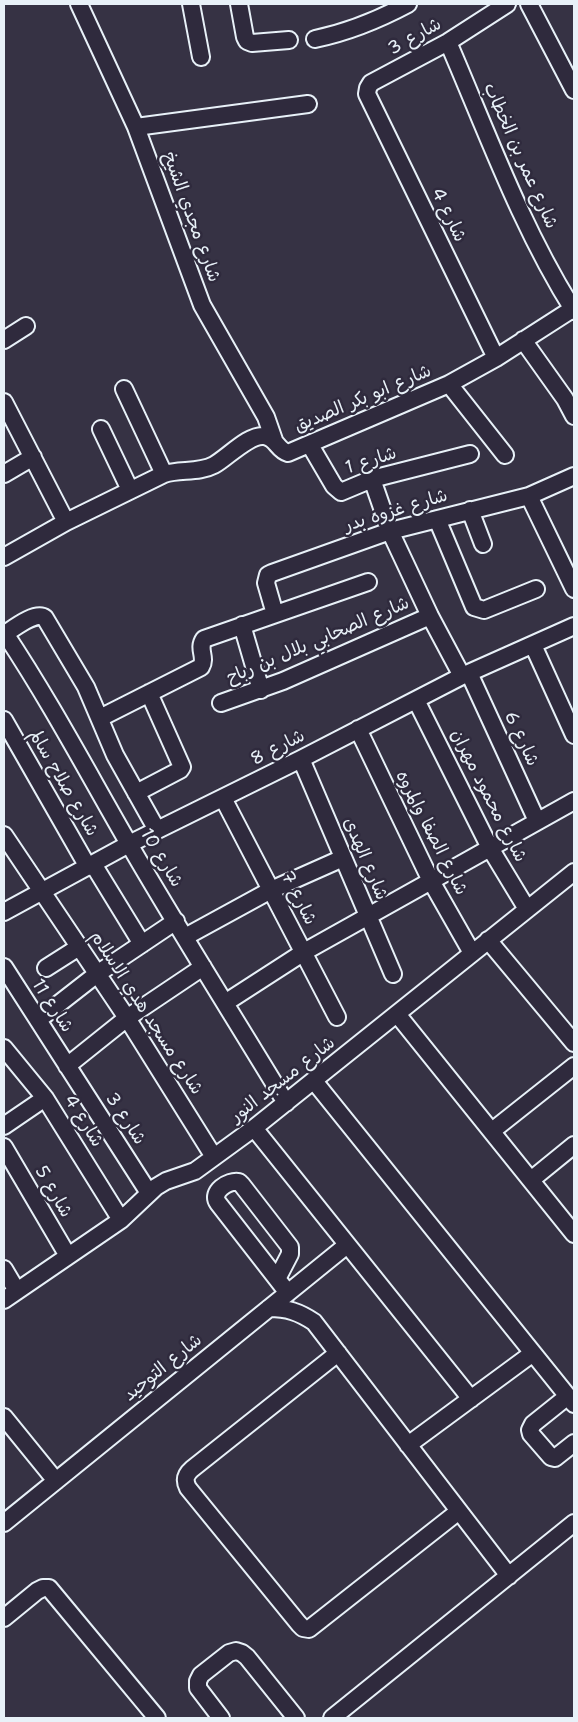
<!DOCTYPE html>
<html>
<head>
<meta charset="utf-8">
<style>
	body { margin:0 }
	#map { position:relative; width:578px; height:1722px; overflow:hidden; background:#363244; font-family:"Shantell Sans",sans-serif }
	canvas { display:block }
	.frame { position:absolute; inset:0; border:5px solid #e8f1f8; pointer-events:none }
</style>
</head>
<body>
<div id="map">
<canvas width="578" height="1722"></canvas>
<div class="frame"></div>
</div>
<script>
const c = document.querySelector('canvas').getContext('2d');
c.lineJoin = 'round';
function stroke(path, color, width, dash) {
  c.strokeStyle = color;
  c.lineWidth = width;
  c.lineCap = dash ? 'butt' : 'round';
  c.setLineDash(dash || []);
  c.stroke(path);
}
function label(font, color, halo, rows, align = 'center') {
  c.font = font + ' "Shantell Sans","Playpen Sans Arabic",sans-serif';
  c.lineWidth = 5;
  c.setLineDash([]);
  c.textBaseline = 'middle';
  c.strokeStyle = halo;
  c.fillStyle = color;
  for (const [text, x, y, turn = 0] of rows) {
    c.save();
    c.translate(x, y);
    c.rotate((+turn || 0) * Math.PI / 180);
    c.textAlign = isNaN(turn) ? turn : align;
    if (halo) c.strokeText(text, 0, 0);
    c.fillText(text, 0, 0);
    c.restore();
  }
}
const minor = new Path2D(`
	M79,4L136,127L202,305L266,417L274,440
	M191,4L201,57
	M239,4L245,37L247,41L252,43L289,40
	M529,4L574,90
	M315,39C349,32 378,20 408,4
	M448,42C487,132 521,227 574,311
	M136,127L308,104
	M4,340L26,326
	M523,340L565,399L574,416
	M496,358L367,94L368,88L371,83L448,42L507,4
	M449,384L505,455
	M124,389L164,474
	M4,402L66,522
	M101,429L130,490
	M310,445L334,486L341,492L372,479L470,454
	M4,474L33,457
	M372,479L390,531L430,616L462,676
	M529,496L574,589
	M470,510L483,544
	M437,519L474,607L484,610L536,589
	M4,557L66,522L164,474C180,469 199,473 214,465C227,458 249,434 264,436C276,437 277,450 288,453L449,384L496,358L574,308
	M275,614L266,583L268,575L272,573L390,531L529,496L574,476
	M242,625L261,690
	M4,632C50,701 88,773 129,844C180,932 234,1017 286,1103
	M5,634C14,628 36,611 45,618L86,687L115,755L157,830
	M533,645L574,735
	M469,673L537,821
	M416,700L490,848L527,909
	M221,703L283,681L430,616
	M100,718L201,667C207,657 197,649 204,639L368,582
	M4,720L88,867
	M358,729L431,881L472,953
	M301,759L393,974
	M136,793L180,770L182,767L149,693
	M223,798L337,1017
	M4,835L127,1018L214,1157
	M93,864L142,944
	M4,912L129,844L301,759L462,676L574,626
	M185,937L271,890L343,858
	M488,940L574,1043
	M4,967L149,1193
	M46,968L79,947
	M225,1003L304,952L574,801
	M397,1014L574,1234
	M38,1020L97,974L176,921
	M4,1048L45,1098L121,1220
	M67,1066L127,1018L203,967
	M314,1081L574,1404
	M4,1126L45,1098
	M254,1128L471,1399
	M492,1131L574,1066
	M4,1147L68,1256
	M531,1180L574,1145
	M4,1269L17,1291
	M277,1279L290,1254V1247L242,1185L239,1182C228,1180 210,1192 218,1203L288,1293
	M4,1300L121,1220L156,1187L166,1181L195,1171L254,1128L574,872
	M269,1308C287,1308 299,1312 314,1322L509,1576
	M338,1353L192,1469C185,1475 184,1480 188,1488L299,1624L303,1628L309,1629L459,1511
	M568,1396L533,1424L530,1430L531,1434L551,1457L555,1458L574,1443
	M4,1417L56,1481
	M408,1445L533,1353
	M4,1523L347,1245
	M4,1618L37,1591L43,1588H49L157,1718
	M221,1718L198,1688V1681L201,1675L229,1653L236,1651L242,1653L247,1657L296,1718
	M332,1718L574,1523`);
const streetNames = [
	["شارع 3",415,37,-29],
	["شارع عمر بن الخطاب",520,156,66],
	["شارع 4",448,215,64],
	["شارع مجدي الشيخ",191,217,70],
	["شارع ابو بكر الصديق",363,399,-23],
	["شارع 1",371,461,-18],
	["شارع غزوه بدر",396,511,-17],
	["شارع الصحابي بلال بن رباح",318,641,-23],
	["شارع 6",521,739,65],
	["شارع 8",278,748,-27],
	["شارع صلاح سالم",63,783,60],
	["شارع محمود مهران",488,796,63],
	["شارع الصفا والمروه",431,833,63],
	["شارع 10",161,858,59],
	["شارع الهدى",365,859,67],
	["شارع 7",298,898,63],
	["شارع 11",52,1006,57],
	["شارع مسجد هدي الاسلام",146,1013,57],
	["شارع مسجد النور",283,1080,-38],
	["شارع 3",125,1119,57],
	["شارع 4",83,1121,58],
	["شارع 5",53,1192,60],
	["شارع التوحيد",163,1368,-39]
];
stroke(minor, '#e8f1f8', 20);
stroke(minor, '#2f2a3d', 16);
label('18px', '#e8f1f8', '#2f2a3d', streetNames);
</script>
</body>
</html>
